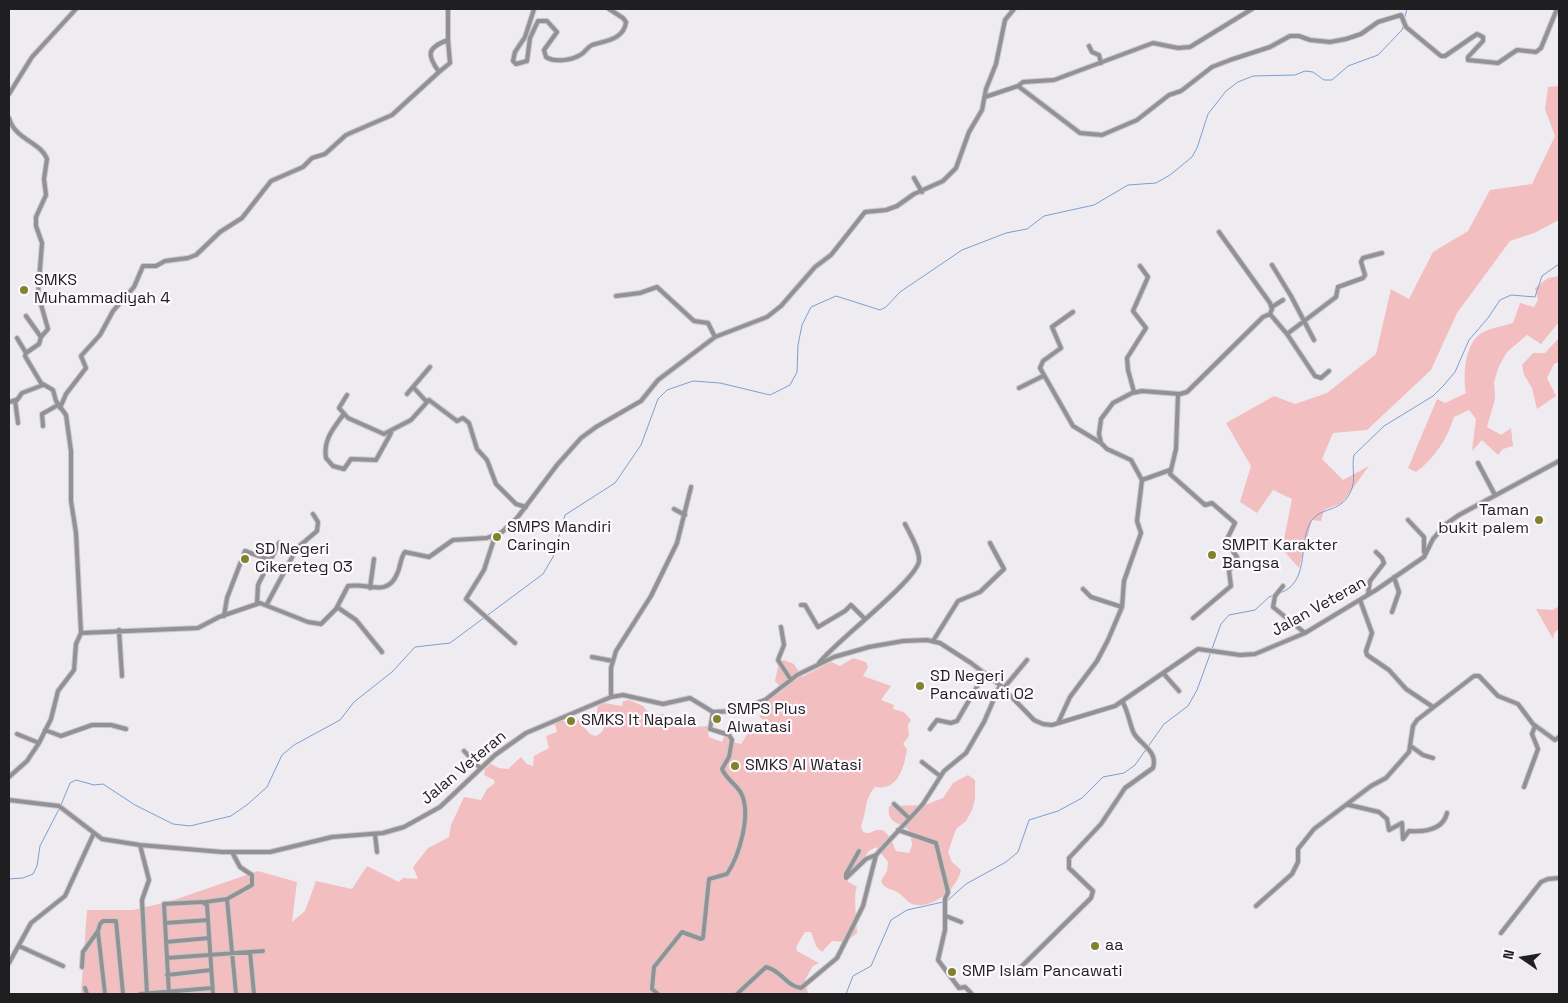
<!DOCTYPE html>
<html>
<head>
<meta charset="utf-8">
<style>
	body { margin:0 }
	#map { position:relative; width:1568px; height:1003px; overflow:hidden; background:#efecf1; font-family:"Space Grotesk",sans-serif }
	canvas { display:block }
	.frame { position:absolute; inset:0; border:10px solid #1f1e20; pointer-events:none }
	.north { position:absolute; left:1498px; top:933px; width:50px; height:50px; -webkit-text-stroke:4px #fdf9fe; paint-order:stroke; rotate:283deg; font-size:14px; font-weight:700; line-height:20px; text-align:center; color:#1f1e20 }
	.north::after { content:''; display:block; margin:auto; width:18px; height:22px; background:#1f1e20; clip-path:polygon(50% 0,100% 100%,50% 72%,0 100%) }
</style>
</head>
<body>
<div id="map">
<canvas width="1568" height="1003"></canvas>
<div class="frame"></div>
<div class="north">N</div>
</div>
<script>
const c = document.querySelector('canvas').getContext('2d');
c.lineJoin = 'round';
function fillPath(path, color) {
  c.fillStyle = color;
  c.fill(path, 'evenodd');
}
function stroke(path, color, width, dash) {
  c.strokeStyle = color;
  c.lineWidth = width;
  c.lineCap = dash ? 'butt' : 'round';
  c.setLineDash(dash || []);
  c.stroke(path);
}
function label(font, color, halo, rows, align = 'center') {
  c.font = font + ' "Space Grotesk",sans-serif';
  c.lineWidth = 4.5;
  c.setLineDash([]);
  c.textBaseline = 'middle';
  c.strokeStyle = halo;
  c.fillStyle = color;
  for (const [text, x, y, turn = 0] of rows) {
    c.save();
    c.translate(x, y);
    c.rotate((+turn || 0) * Math.PI / 180);
    c.textAlign = isNaN(turn) ? turn : align;
    if (halo) c.strokeText(text, 0, 0);
    c.fillText(text, 0, 0);
    c.restore();
  }
}
const green = new Path2D(`
	M1559,86V220L1534,233L1510,241L1457,313L1431,370L1367,430L1333,433L1322,459L1343,480L1369,466L1342,503L1324,510L1321,521L1312,520L1299,568L1282,549L1292,499L1273,490L1257,513L1240,502L1251,466L1226,423L1274,396L1295,404L1327,393L1376,354L1391,289L1409,299L1433,252L1468,231L1490,190L1532,184L1555,136L1545,109L1548,87Z
	M1559,276V322L1541,344L1527,335L1507,352L1499,366L1494,382L1495,399L1487,427L1501,435L1511,428L1513,446L1503,449L1498,455L1482,440L1472,451L1476,419L1469,410L1454,417C1447,439 1435,458 1416,472L1408,468L1437,399L1445,403L1466,393C1463,376 1464,346 1480,334C1488,328 1504,326 1513,323L1520,303L1534,307L1538,300L1535,288L1548,278Z
	M1559,338V362L1554,364L1547,378L1556,396L1537,409L1532,388L1524,375L1522,365L1533,353H1545Z
	M1559,606V629L1554,633L1553,639L1536,609L1553,610Z
	M853,658L866,662L868,667L863,676L891,686L881,700L894,705L893,709L904,712L911,720L908,725L909,736L903,744L907,749C904,768 898,791 875,787C864,799 867,812 861,826L863,832C869,834 869,833 874,831C887,825 892,842 896,851L909,853L912,845L910,831C900,823 886,823 889,806L925,805L943,798L953,783L968,775L975,780V799L972,810L966,821L956,829L948,852L952,862L961,870C957,888 936,907 916,905C907,904 904,895 897,892C892,889 887,889 883,885L881,881L887,871L888,862L876,847L869,851L847,881L857,887C853,894 857,923 857,933L846,942L832,941L822,952L816,946L811,932H805L796,947L797,951L819,963L813,966L805,980L808,994H81L87,910H133L171,901L258,871L297,882L292,922L305,911L316,881L352,889L367,866L399,882L403,878L418,879L413,867L428,848L449,837L451,825L464,797L481,800L487,789L495,783L494,780L484,775L485,769L491,764L499,768L508,769L521,757L527,764L533,766L534,756L549,748L546,736L557,732L555,724L559,720L571,722L578,720L590,734L596,736L602,732L604,727L596,716L598,706L604,703L622,706L623,701L629,700L643,706L651,715L664,714L668,722H682L685,716L691,715L690,721L694,727L707,726L709,737L722,742L726,731L728,730L733,742L741,744L748,733L767,728L768,725L759,716L765,711L763,704L783,690L775,681L779,662L784,660L794,664L802,677L831,662L840,666Z`);
const stream = new Path2D(`
	M1404,20L1407,9
	M1280,593C1309,583 1299,547 1309,525C1318,505 1339,515 1350,493C1357,480 1351,468 1354,455L1384,426L1433,396L1444,385L1455,372L1469,340L1488,318L1500,300L1511,295L1535,297L1542,276L1559,264
	M61,805L70,783L76,780L94,785L103,784L135,805L173,824L190,826L231,816L248,804L267,787L282,755L294,745L340,720L354,702L392,672L415,647L450,643L543,574L553,557L565,515L615,483L641,445L658,399L667,390L693,381L720,383L770,395L790,385L797,372L798,345L802,325L811,307L836,296L880,310L886,307L900,292L962,250L1006,233L1027,229L1044,216L1094,205L1128,185L1156,183L1170,175L1192,157L1197,148L1208,114L1226,91L1238,82L1253,76L1295,75L1305,71L1313,72L1324,80H1332L1348,66L1378,55L1402,30L1404,24
	M9,879L23,878L33,874L37,866L40,846L59,809
	M947,901L966,884L1006,862L1018,852L1029,820L1058,811L1082,798L1103,777L1124,773L1135,765L1164,724L1188,706L1197,690L1221,624L1229,615L1255,610L1269,597L1274,595
	M846,994L853,976L871,966L891,920L907,910L943,902`);
const street = new Path2D(`
	M534,9L525,37L515,52L513,61L516,64L527,61L530,38L538,21H547L557,32L544,50L546,57C555,63 572,60 580,55C585,53 587,47 592,45C604,41 624,40 626,22L623,18L609,9
	M1089,46L1092,52L1099,55L1101,63
	M439,72L450,63L448,40
	M1018,86L1080,133L1102,135L1137,120L1169,95L1181,91L1212,67L1230,60L1270,47L1290,36H1299L1310,40L1330,42L1346,39L1361,34L1378,22L1401,15L1406,27L1441,56H1445L1477,34L1483,37V41L1468,57V60L1498,63L1517,50L1536,52L1541,48L1557,9
	M9,94L32,57L76,9
	M985,97L1018,86L1023,82L1054,80L1153,43L1178,48L1190,47L1252,9
	M9,118C15,140 41,142 47,159L44,179L46,195L36,217V226L42,243L38,294L48,329L41,337L39,344L26,353L25,356L41,383L53,390L56,401L66,415L71,451V501L76,533L81,633
	M914,178L922,192
	M1219,232L1270,303L1272,309L1270,314
	M1272,265L1291,296L1314,340
	M616,296L640,293L657,287L694,321L708,323L715,337
	M1272,307L1283,300
	M1073,312L1052,327L1061,348L1043,361L1040,368L1073,426L1101,443
	M1270,314L1287,334L1315,376L1321,378L1329,371
	M26,316L41,337
	M1287,334L1336,297L1338,287L1363,278L1365,275L1361,262L1363,258L1382,253
	M17,338L26,353
	M413,387L426,401
	M1019,388L1043,376
	M1134,392L1128,370L1127,358L1146,328L1133,311L1148,277L1140,266
	M407,394L430,367
	M1178,394L1176,449L1170,474L1205,505L1212,503L1235,523L1226,541L1237,557L1229,571L1231,586L1193,618
	M347,395L339,408L348,418L384,434L411,420L429,400L457,421L463,418L469,423L477,449L487,460L496,484L516,504L526,507
	M15,400L18,423
	M9,402L17,400L22,393L43,385
	M60,408L66,394L86,368L81,356L100,335L113,311L134,287L143,266H156L165,261L188,258L196,255L220,232L242,218L271,181L303,167L312,158L325,154L346,135L392,115L439,72C427,55 426,48 448,40V9
	M343,415C333,429 323,440 326,458L333,466L344,469L351,459L376,460L391,433
	M43,426L42,414L58,405
	M1478,463L1495,495
	M1142,480L1170,470
	M674,509L685,515
	M1408,520L1424,537V552
	M495,536L484,570L466,599L515,643
	M1283,586L1275,596L1273,607L1305,633
	M370,588L374,559
	M1083,589L1091,597L1122,607
	M1368,594L1370,581L1384,563L1382,558L1376,552
	M1360,600L1372,633L1366,651L1367,655L1389,670L1406,689L1433,707
	M257,603L258,585L279,543
	M267,604L297,548L317,531L318,522L313,514
	M801,605H805L818,627L845,611L851,605L865,619
	M337,607L356,620L382,652
	M1392,612L1399,592L1394,577
	M224,616L227,598L245,551L270,560
	M781,627L784,645L778,660L791,680
	M119,630L122,676
	M933,641L958,601L980,592L1004,569L990,543
	M592,657L613,661
	M819,663C835,642 916,581 919,561C920,550 910,534 905,524
	M1163,673L1179,691
	M1003,689L1027,660
	M611,697V668L616,651L651,596L677,543L691,487
	M1058,723L1070,697L1097,661L1108,640L1122,607L1124,581L1141,533L1137,521L1142,480L1131,460L1107,449L1101,443L1099,434L1101,419L1113,403L1132,393L1142,391L1180,394L1187,392L1263,317L1270,314
	M930,729L937,720L951,723L957,721L985,673
	M45,730L61,736L92,725H111L126,729
	M17,734L39,743
	M1412,747L1423,755L1433,758
	M464,751L480,768
	M922,762L940,776
	M9,777L27,761L39,743L51,719L58,691L74,670L76,644L81,633L198,628L219,617L260,603L308,622L321,624L336,609L348,586C367,582 387,598 397,574C401,566 400,558 405,552L429,557L453,540L487,538L502,532L517,518L557,465L581,438L596,427L641,401L658,380L715,337L767,317L781,306L815,267L831,255L865,212L886,210L897,206L914,194L943,181L956,168L969,132L982,110L986,89L996,64L1005,20L1014,9
	M1524,787L1538,749L1532,734L1535,726
	M9,800L59,806L102,839L140,845L222,852H270L332,837L383,833L404,827L440,807L495,755L526,733L611,697L623,695L663,704L690,698L713,712L734,711L765,700L797,675L834,657L869,647L903,641L927,640L940,643L971,663L1000,685L1034,720L1043,724L1052,725L1115,706L1198,649L1240,655L1255,654L1305,633L1376,590L1424,557L1433,539L1446,524L1459,515L1559,461
	M894,804L909,818
	M1349,805L1379,812L1387,819L1389,830L1402,823L1403,839L1409,831C1424,832 1443,830 1447,813
	M898,830L936,843L948,892L945,899V930L938,960L959,988L965,987L972,994
	M375,834L377,852
	M140,845L149,880L142,900L147,994
	M859,851L846,874V878L866,859L876,855
	M227,899L236,994
	M205,902L227,899L252,885V875L240,867L232,852
	M1256,906L1292,874L1298,862V849L1314,829L1371,786L1386,778L1409,752L1413,726L1417,720L1474,676H1479L1498,696L1518,704L1533,724L1555,740L1559,737
	M946,916L961,922
	M165,923L208,920
	M98,932L105,994
	M1501,933L1541,882L1548,879L1559,878
	M166,942L209,938
	M19,946L63,966
	M250,952L254,994
	M167,958L263,951
	M9,963L31,923L65,896L94,833
	M82,967L83,952L98,931L100,924L103,921H116L123,994
	M1015,973L1091,898L1093,891L1069,868V858L1101,824L1125,788L1153,768C1158,752 1142,745 1135,735C1130,728 1129,712 1122,701
	M167,975L211,970
	M85,988L87,994
	M140,994L212,988
	M169,994L164,904L202,902L207,905L213,994
	M658,994L652,989L654,967L682,932L701,939L703,938L709,879L727,874C739,856 752,814 741,793C736,784 726,779 722,769L729,757L732,740L729,735L710,729L713,712
	M737,994L766,967C781,970 786,986 801,988L837,958L863,906L876,855L923,804L944,771L966,753L984,722L1000,685`);
const markers = [
	[24,290,5,"#82822c"],
	[1539,520,5,"#82822c"],
	[497,537,5,"#82822c"],
	[1212,555,5,"#82822c"],
	[245,559,5,"#82822c"],
	[920,686,5,"#82822c"],
	[717,719,5,"#82822c"],
	[571,721,5,"#82822c"],
	[735,766,5,"#82822c"],
	[1095,946,5,"#82822c"],
	[952,972,5,"#82822c"]
];
const poiNames = [
	["SMKS",34,281],
	["Muhammadiyah 4",34,299],
	["Taman",1529,511,"right"],
	["bukit palem",1529,529,"right"],
	["SMPS Mandiri",507,528],
	["Caringin",507,546],
	["SMPIT Karakter",1222,546],
	["Bangsa",1222,564],
	["SD Negeri",255,550],
	["Cikereteg 03",255,568],
	["SD Negeri",930,677],
	["Pancawati 02",930,695],
	["SMPS Plus",727,710],
	["Alwatasi",727,728],
	["SMKS It Napala",581,721],
	["SMKS Al Watasi",745,766],
	["aa",1105,946],
	["SMP Islam Pancawati",962,972]
];
const streetNames = [
	["Jalan Veteran",1319,607,-29],
	["Jalan Veteran",464,768,-40]
];
fillPath(green, '#f3bebf');
stroke(stream, '#76a0d3', 1);
stroke(street, '#cac7cb', 6);
stroke(street, '#929294', 4);
for (const [x, y, r, color] of markers) {
  const dot = new Path2D();
  dot.arc(x, y, r, 0, 2 * Math.PI);
  c.fillStyle = color;
  c.fill(dot);
  stroke(dot, '#fdf9fe', 2);
}
label('16px', '#1f1e20', '#fdf9fe', poiNames, 'left');
label('16px', '#1f1e20', '#fdf9fe', streetNames);
</script>
</body>
</html>
